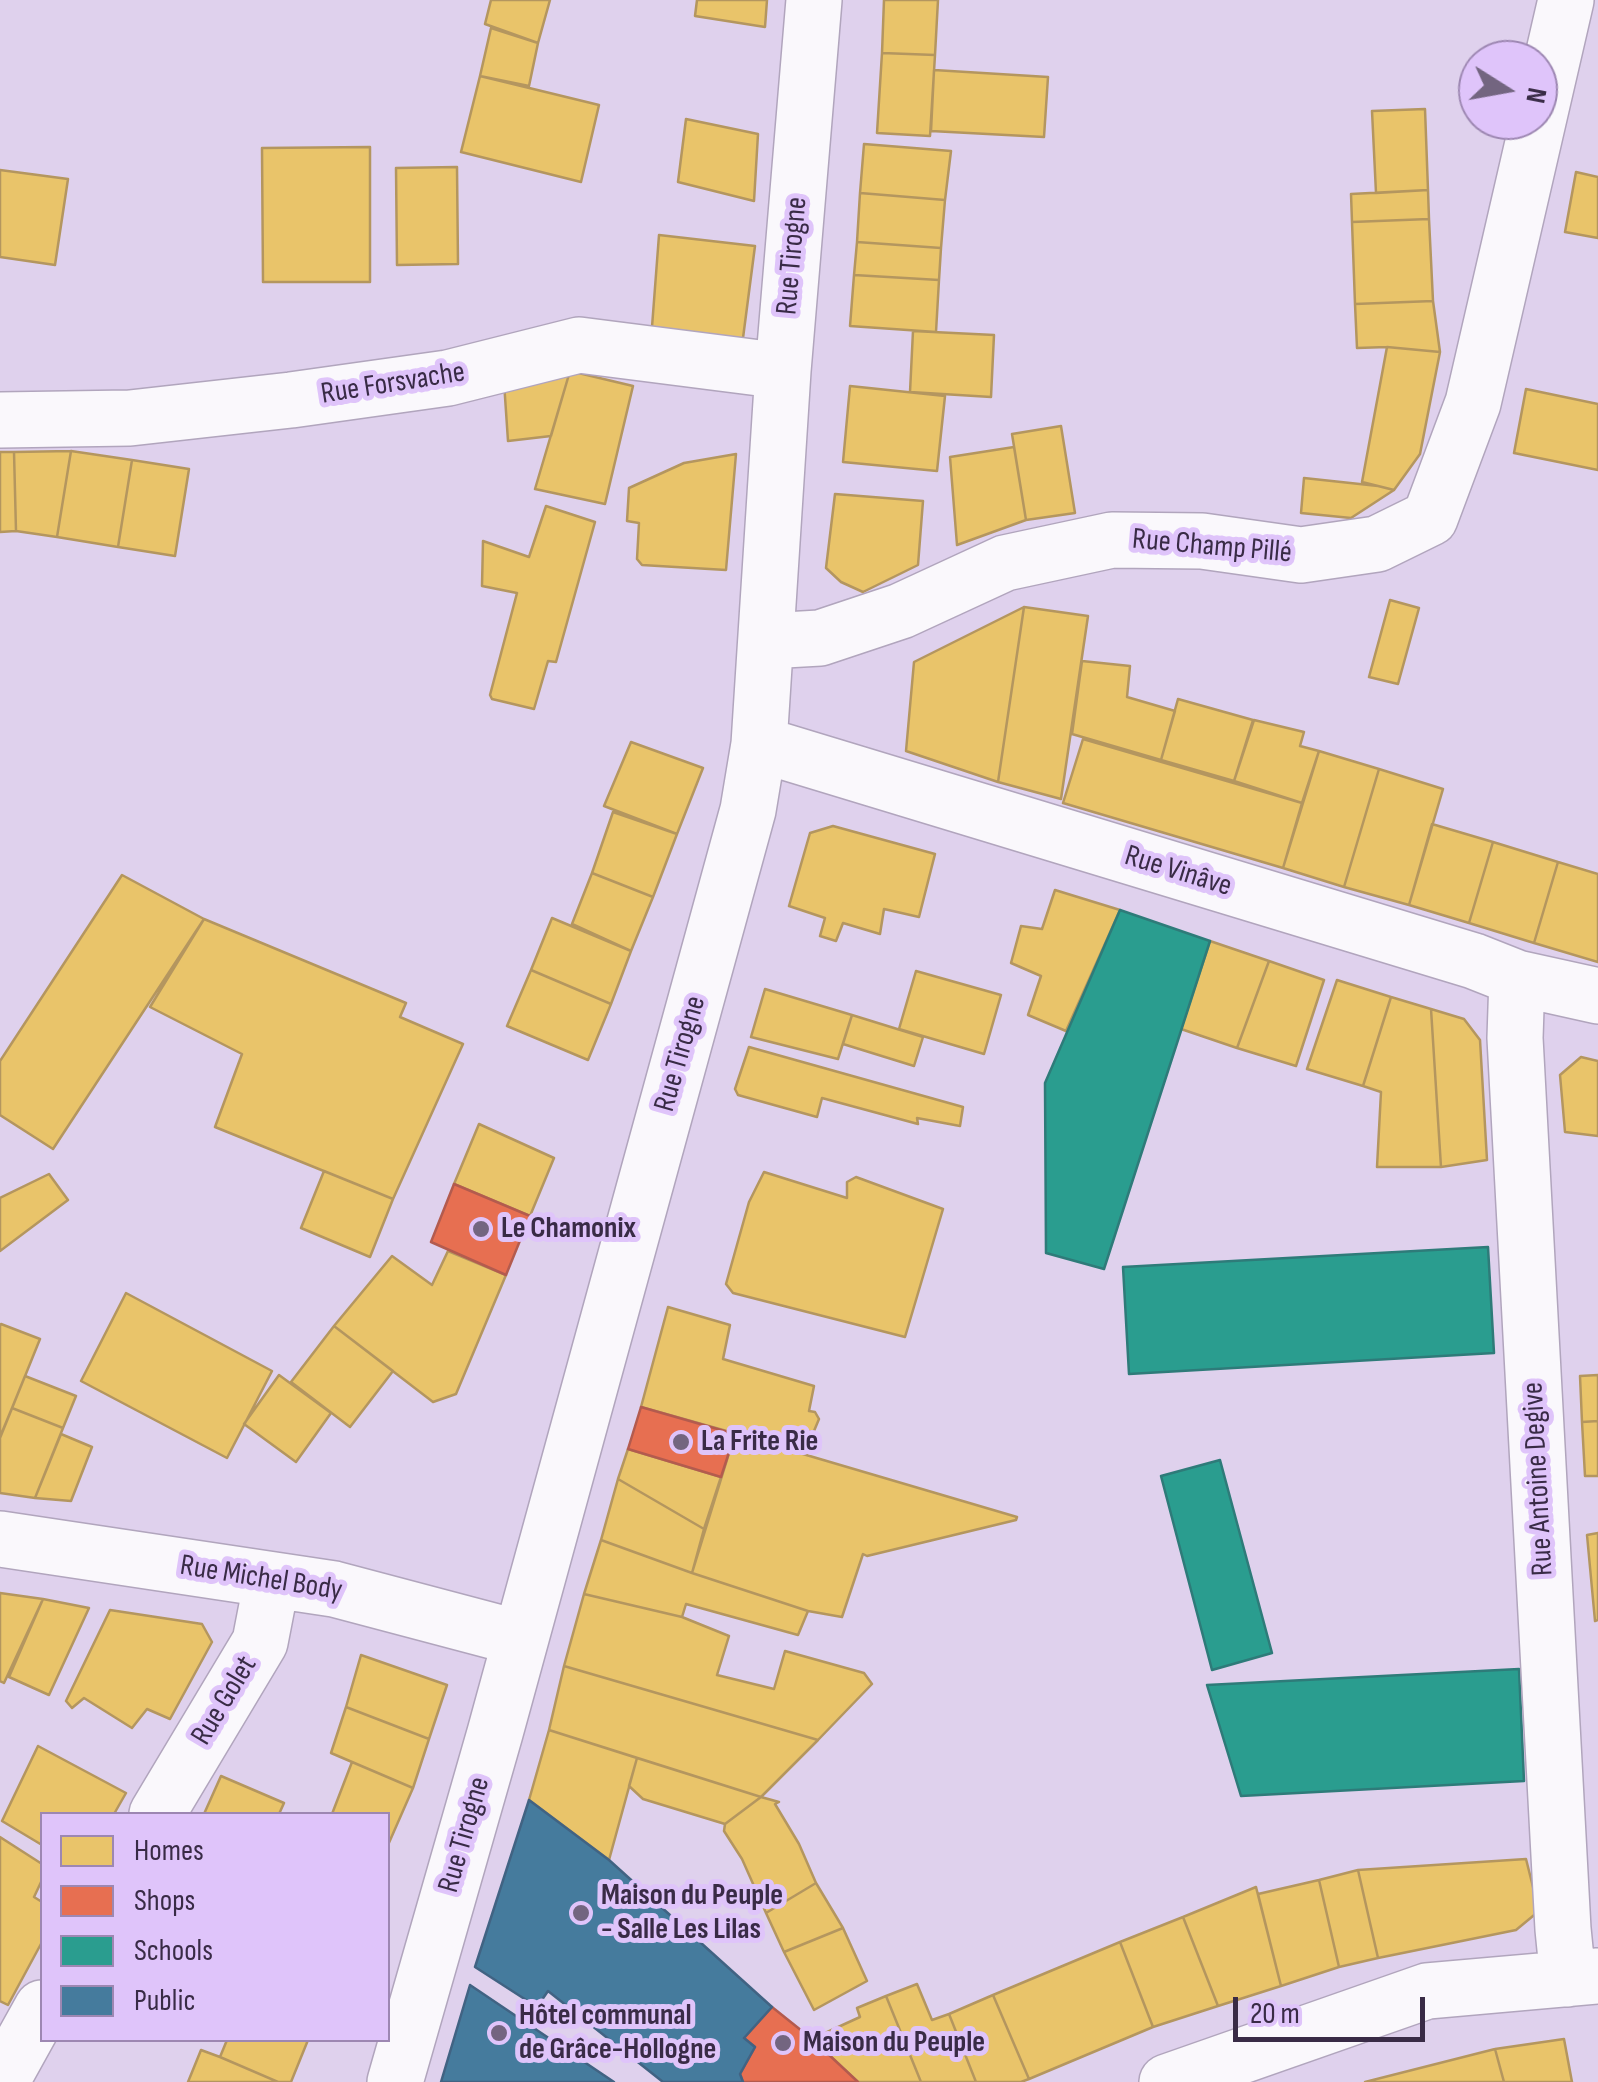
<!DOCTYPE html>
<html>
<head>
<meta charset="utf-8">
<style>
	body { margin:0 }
	#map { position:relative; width:1598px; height:2082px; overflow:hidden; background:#dfd1ed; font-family:"Sofia Sans Condensed",sans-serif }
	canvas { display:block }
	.legend { position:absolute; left:40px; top:1812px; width:350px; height:230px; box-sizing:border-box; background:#dfc4fa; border:2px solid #9d87b2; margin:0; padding:12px 18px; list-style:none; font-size:30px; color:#392b46 }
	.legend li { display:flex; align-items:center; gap:20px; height:50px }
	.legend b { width:50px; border:2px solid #9d87b2 }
	.north { position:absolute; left:1458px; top:40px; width:100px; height:100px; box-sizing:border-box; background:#dfc4fa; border:2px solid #9d87b2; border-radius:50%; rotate:101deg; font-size:28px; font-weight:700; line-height:40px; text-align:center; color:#392b46 }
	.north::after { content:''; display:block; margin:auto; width:35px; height:45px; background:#736580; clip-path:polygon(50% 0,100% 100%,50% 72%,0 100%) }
	.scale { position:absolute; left:1233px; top:1997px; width:192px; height:45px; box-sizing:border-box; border:5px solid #392b46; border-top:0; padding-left:12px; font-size:30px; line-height:35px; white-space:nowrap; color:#392b46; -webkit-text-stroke:8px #dfc4fa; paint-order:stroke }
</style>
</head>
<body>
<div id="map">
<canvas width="1598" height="2082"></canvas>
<ul class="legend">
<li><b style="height:28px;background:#e9c46a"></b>Homes</li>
<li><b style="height:28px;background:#e76f51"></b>Shops</li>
<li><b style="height:28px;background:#2a9d8f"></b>Schools</li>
<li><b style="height:28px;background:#457b9d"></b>Public</li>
</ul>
<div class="north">N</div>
<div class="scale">20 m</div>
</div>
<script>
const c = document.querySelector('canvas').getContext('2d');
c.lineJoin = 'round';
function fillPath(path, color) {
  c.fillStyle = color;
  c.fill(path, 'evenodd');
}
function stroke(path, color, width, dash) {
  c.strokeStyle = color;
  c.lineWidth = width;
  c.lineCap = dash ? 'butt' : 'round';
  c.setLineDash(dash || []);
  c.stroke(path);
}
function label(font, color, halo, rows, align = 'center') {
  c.font = font + ' "Sofia Sans Condensed",sans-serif';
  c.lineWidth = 10;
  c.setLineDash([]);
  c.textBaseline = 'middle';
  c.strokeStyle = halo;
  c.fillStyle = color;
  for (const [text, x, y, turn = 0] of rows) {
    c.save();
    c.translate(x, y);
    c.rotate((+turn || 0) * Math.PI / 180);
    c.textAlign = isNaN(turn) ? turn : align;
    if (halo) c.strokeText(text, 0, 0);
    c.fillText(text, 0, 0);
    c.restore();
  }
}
const homes = new Path2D(`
	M491,0H550L538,43L485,24Z
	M697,0H767L765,27L695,16Z
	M884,0H938L935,55L882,53Z
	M491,28L538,43L529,86L480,76Z
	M882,53L935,55L930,136L877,133Z
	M934,70L1048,77L1044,137L931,131Z
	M480,76L599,105L581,182L461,152Z
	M1425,109L1428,190L1376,193L1372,111Z
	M686,119L758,134L754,201L678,182Z
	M864,144L951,151L945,200L860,193Z
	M370,147V282H263L262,148Z
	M457,167L458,264L397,265L396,168Z
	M0,170L68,179L55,265L0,257Z
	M1576,172L1598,177V238L1565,232Z
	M1428,190L1429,219L1352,222L1351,194Z
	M860,193L945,200L941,248L857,242Z
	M1429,219L1433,301L1355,304L1352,222Z
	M659,235L755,246L743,338L725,347L652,327Z
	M857,242L941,248L939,280L854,275Z
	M854,275L939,280L936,332L850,326Z
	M1433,301L1440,352L1387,347L1357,348L1355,304Z
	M913,331L994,335L991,397L910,392Z
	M1387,347L1440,352L1420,454L1394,490L1362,482Z
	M570,371L551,436L508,441L504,382Z
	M570,371L633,386L605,504L535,489Z
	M850,386L945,396L937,471L843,462Z
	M1526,389L1598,404V470L1514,453Z
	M1061,426L1075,513L1026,520L1012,434Z
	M1014,447L1026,520L957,545L950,457Z
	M71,451L57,537L16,531L14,452Z
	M71,451L132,460L118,547L57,537Z
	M0,452H14L16,531L0,532Z
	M736,454L726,570L642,565L637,559L639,523L627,521L629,488L684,463Z
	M132,460L189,469L175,556L118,547Z
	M1304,478L1378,486L1394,490L1351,518L1301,513Z
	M835,494L923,501L918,565L863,592L841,582L826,568Z
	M546,506L595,522L556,662L548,661L534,709L492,699L490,695L517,593L482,586L483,541L529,557Z
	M1390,600L1419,608L1398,684L1369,677Z
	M1024,607L998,782L906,751L914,662Z
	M1024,607L1088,616L1061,799L998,782Z
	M1082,661L1130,666L1127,697L1175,711L1161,760L1072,734Z
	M1178,699L1253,720L1234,781L1161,760Z
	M1254,720L1304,732L1300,746L1319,751L1302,803L1234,781Z
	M1083,739L1302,803L1283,868L1063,803Z
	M631,742L703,768L677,834L604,806Z
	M1319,751L1379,769L1344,887L1283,868Z
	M1379,769L1443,789L1409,905L1344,887Z
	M613,812L677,834L653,897L592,873Z
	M1432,824L1493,842L1469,923L1409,905Z
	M833,826L935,854L919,917L884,909L880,934L843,923L836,941L820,936L825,918L789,906L810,833Z
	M1493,842L1558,862L1534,943L1469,923Z
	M1558,862L1598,874V962L1534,943Z
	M592,873L653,897L631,951L572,924Z
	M122,875L204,919L53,1149L0,1115V1061Z
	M1055,890L1120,910L1066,1031L1028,1015L1041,976L1011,963L1021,926L1042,929Z
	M552,918L631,951L611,1004L531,970Z
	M204,919L406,1003L400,1017L463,1044L393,1199L215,1127L242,1054L150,1007Z
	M1210,941L1269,961L1237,1048L1181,1029Z
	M1269,961L1324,980L1296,1066L1237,1048Z
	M531,970L611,1004L588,1060L507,1026Z
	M916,971L1001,995L984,1054L899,1029Z
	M1337,980L1391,997L1363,1086L1307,1069Z
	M765,989L852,1015L838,1059L751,1037Z
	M1391,997L1431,1009L1441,1167H1377L1381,1092L1363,1086Z
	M1431,1009L1464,1019L1480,1040L1487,1160L1441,1167Z
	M852,1015L923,1037L914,1066L843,1044Z
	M749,1047L963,1107L960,1126L917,1118L918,1124L822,1098L817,1117L738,1095L735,1089Z
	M1581,1057L1598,1061V1136L1565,1132L1560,1075Z
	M479,1124L554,1158L530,1216L454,1184Z
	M324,1171L393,1199L370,1257L301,1228Z
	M764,1172L847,1198V1182L856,1177L943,1209L905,1337L733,1293L726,1284L749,1202Z
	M49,1174L68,1200L0,1251V1198Z
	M448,1251L506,1275L456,1394L433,1402L334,1326L392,1256L432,1285Z
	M126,1293L272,1371L227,1458L81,1381Z
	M668,1307L730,1325L723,1359L814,1386L809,1411L815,1412L819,1419L814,1431L802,1432L798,1451L641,1407Z
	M1,1324L40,1339L0,1438V1326Z
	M334,1326L393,1371L350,1427L291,1382Z
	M279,1375L331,1413L296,1462L244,1424Z
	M1598,1375V1421L1582,1422L1580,1376Z
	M25,1376L76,1396L63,1428L12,1408Z
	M12,1408L63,1428L35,1498L0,1493V1437Z
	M1598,1421V1476H1585L1582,1422Z
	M61,1434L92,1447L71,1501L35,1498Z
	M735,1434L1017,1517L1016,1520L867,1556L863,1554L842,1617L808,1611L692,1573Z
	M628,1449L721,1477L704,1529L618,1479Z
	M618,1479L704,1529L692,1573L601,1540Z
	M1598,1533V1620L1595,1621L1587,1535Z
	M601,1540L692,1573L808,1611L798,1635L686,1604L682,1617L584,1594Z
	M0,1593L43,1599L4,1683L0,1681Z
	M584,1594L682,1617L729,1636L717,1675L774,1689L785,1651L864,1673L872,1684L818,1740L564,1666Z
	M43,1599L89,1608L49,1695L9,1677Z
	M110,1610L202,1624L212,1642L170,1719L147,1709L132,1728L84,1698L72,1708L66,1701Z
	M361,1655L447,1685L429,1739L346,1707Z
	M564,1666L818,1740L761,1797L549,1730Z
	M346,1707L429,1739L413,1788L331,1753Z
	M549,1730L637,1758L609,1860L529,1800Z
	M38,1746L126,1793L114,1814H42V1845L2,1821Z
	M637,1758L761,1797L725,1824L643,1799L629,1786Z
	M352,1762L413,1788L388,1845V1814H332Z
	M221,1776L284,1803L279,1814H204Z
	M761,1797L779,1802L775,1804L799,1844L816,1883L766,1913L742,1859L724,1831L725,1824Z
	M0,1837L42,1864V1880L34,1897L42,1902V1942L8,2005L0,2001Z
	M1526,1859L1539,1911L1516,1930L1378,1958L1358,1870Z
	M1358,1870L1378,1958L1339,1967L1319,1880Z
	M1319,1880L1339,1967L1281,1986L1258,1894Z
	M816,1883L843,1928L784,1952L766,1913Z
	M1256,1887L1281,1986L1218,2006L1183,1917Z
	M1183,1917L1218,2006L1153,2027L1120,1942Z
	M843,1928L867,1981L814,2010L784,1952Z
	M1120,1942L1153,2027L1029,2079L993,1995Z
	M917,1984L932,2020L949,2014L976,2082H921L886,1996Z
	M993,1995L1029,2079L1021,2082H976L949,2014Z
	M886,1996L921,2082H858L812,2039L860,2017L857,2008Z
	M1564,2039L1572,2082H1504L1495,2049Z
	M227,2040H308L291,2082H278L220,2057Z
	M1495,2049L1504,2082H1365Z
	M201,2050L220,2057L278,2082H188Z`);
const shops = new Path2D(`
	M454,1184L530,1216L506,1275L431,1242Z
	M641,1407L735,1434L721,1477L628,1449Z
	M772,2007L812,2039L858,2082H743L740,2074L755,2047L744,2038Z`);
const schools = new Path2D(`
	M1120,910L1210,941L1104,1269L1046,1253L1045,1083Z
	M1488,1247L1494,1353L1129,1374L1123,1267Z
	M1220,1460L1272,1653L1212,1670L1161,1476Z
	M1519,1669L1524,1781L1241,1796L1207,1685Z`);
const public = new Path2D(`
	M529,1800L609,1860L772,2007L744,2038L755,2047L740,2074L743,2082H663L548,1991L537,2007L475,1967Z
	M470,1985L614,2082H441Z`);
const minor = new Path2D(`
	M0,420L130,418L291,400L448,378L579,345L783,371
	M767,641L820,638L901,611L1005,563L1112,540L1202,541L1301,555L1377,544L1430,518L1473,403L1566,0
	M759,744L1474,961L1517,978L1598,996
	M1517,978L1515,1038L1563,1929L1568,1979
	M0,1539L334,1589L519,1638
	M157,1814L260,1642L272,1580
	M1,2082L42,2008
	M395,2082L495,1733L748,810L759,744L783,371L814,0
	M1167,2082L1427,1991L1598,1976`);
const markers = [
	[481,1229,10,"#736580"],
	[681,1442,10,"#736580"],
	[581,1913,10,"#736580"],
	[499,2033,10,"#736580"],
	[783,2043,10,"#736580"]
];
const streetNames = [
	["Rue Tirogne",793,256,-85],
	["Rue Forsvache",393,384,-9],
	["Rue Champ Pillé",1212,547,5],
	["Rue Vinâve",1178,872,17],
	["Rue Tirogne",681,1054,-74],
	["Rue Antoine Degive",1539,1479,-93],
	["Rue Michel Body",261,1579,9],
	["Rue Golet",225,1701,-59],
	["Rue Tirogne",465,1835,-74]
];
const poiNames = [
	["Le Chamonix",501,1229],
	["La Frite Rie",701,1442],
	["Maison du Peuple",601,1896],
	["- Salle Les Lilas",601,1930],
	["Hôtel communal",519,2016],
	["de Grâce-Hollogne",519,2050],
	["Maison du Peuple",803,2043]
];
fillPath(homes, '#e9c46a');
stroke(homes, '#b4965f', 2.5);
fillPath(shops, '#e76f51');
stroke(shops, '#b35b4e', 2.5);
fillPath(schools, '#2a9d8f');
stroke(schools, '#2e7b79', 2.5);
fillPath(public, '#457b9d');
stroke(public, '#416383', 2.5);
stroke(minor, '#b1a5bd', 58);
stroke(minor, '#faf8fc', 55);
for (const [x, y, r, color] of markers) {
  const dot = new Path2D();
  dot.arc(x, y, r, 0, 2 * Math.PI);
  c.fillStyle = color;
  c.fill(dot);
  stroke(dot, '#dfc4fa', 4);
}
label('30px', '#392b46', '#dfc4fa', streetNames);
label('bold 30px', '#392b46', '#dfc4fa', poiNames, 'left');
</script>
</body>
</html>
